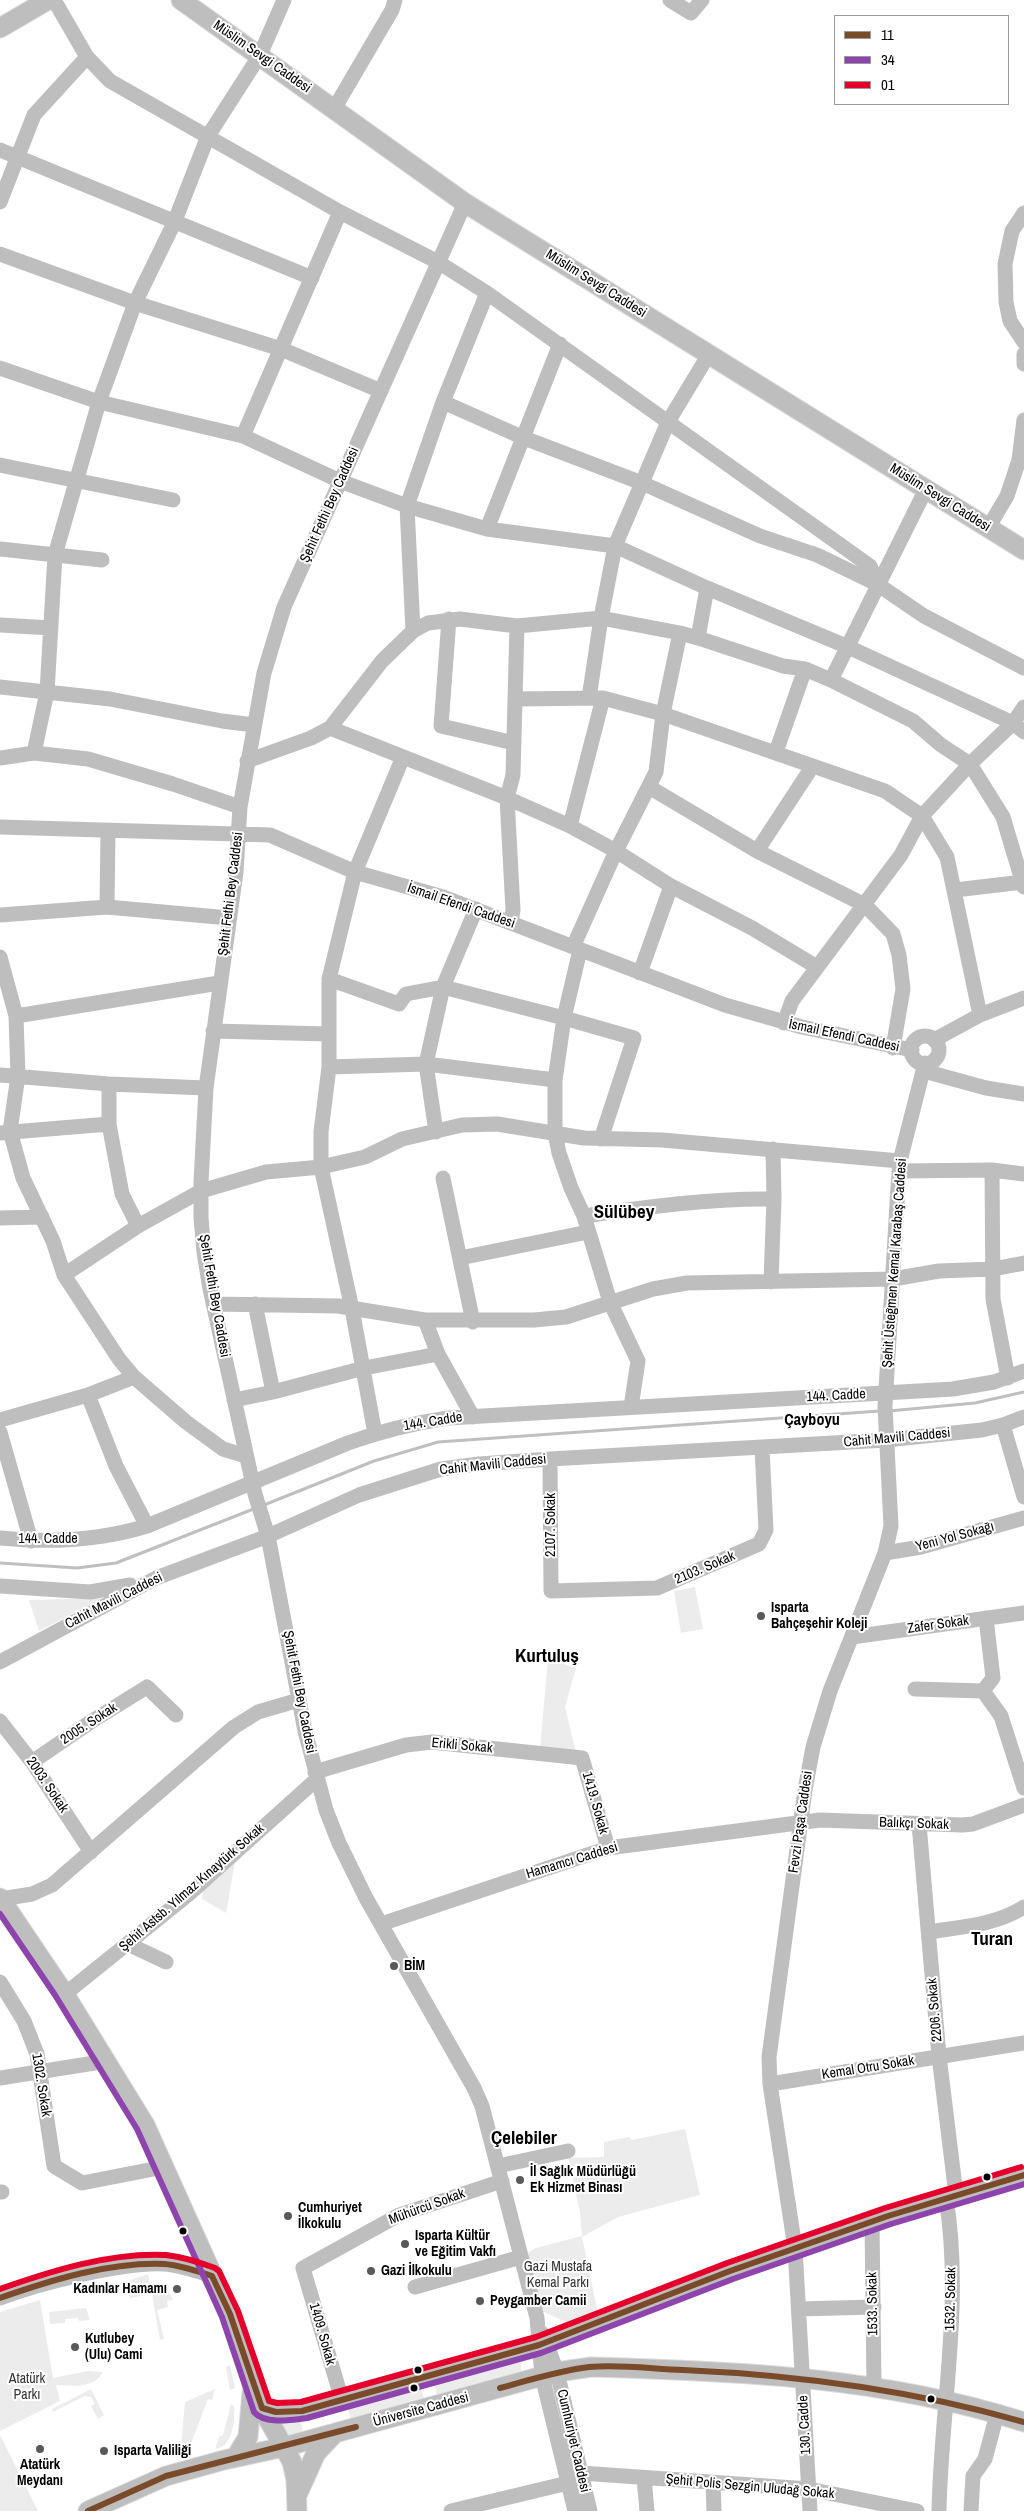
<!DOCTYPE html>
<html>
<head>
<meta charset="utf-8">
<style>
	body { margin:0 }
	#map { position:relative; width:1024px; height:2511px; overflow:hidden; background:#fff; font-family:"Archivo Narrow",sans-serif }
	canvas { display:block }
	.legend { position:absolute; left:834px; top:15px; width:175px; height:90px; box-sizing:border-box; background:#fff; border:1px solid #999; margin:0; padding:6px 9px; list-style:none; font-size:15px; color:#000 }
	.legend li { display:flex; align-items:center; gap:10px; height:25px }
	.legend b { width:25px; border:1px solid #999 }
</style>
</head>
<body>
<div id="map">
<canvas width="1024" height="2511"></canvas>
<ul class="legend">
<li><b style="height:6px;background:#7a4b2a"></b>11</li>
<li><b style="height:6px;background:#8e44ad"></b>34</li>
<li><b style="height:6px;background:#e4002b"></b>01</li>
</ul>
</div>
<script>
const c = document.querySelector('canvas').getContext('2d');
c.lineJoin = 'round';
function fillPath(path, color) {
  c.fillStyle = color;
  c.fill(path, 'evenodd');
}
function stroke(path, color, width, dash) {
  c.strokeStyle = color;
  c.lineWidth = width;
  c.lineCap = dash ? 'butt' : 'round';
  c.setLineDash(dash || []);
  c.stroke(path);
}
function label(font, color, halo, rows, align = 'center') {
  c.font = font + ' "Archivo Narrow",sans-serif';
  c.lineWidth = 4;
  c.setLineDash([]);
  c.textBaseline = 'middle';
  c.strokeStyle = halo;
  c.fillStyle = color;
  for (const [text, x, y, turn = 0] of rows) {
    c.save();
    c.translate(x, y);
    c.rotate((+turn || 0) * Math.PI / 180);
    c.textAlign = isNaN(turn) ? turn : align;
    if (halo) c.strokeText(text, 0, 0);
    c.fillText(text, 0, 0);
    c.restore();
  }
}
const green = new Path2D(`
	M695,1587L703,1629L681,1633L674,1591Z
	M104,1598L39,1631L29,1600Z
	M548,1659L576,1668L565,1707L576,1753L540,1749Z
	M235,1862L226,1913L202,1899L203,1890Z
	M685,2129L700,2195L618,2217L582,2237L598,2313L573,2325L537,2309L521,2257L536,2248L582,2236L580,2212L568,2158L604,2157V2142L629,2137L632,2140Z
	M148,2274L151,2289L165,2285L173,2300L167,2301L168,2307L157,2310L164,2339L160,2340L152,2294L130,2298L123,2285L133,2279Z
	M40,2300L53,2378L88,2371L103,2372C94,2389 72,2386 56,2385L60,2401L0,2431V2312Z
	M86,2308L90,2320L79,2321L78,2318L65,2319V2323L50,2324L49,2312Z
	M520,2359L522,2374L439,2397L437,2395L434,2382Z
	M230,2365L235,2388L230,2390L226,2367Z
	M420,2386L424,2398L351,2419L347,2406Z
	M91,2389L104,2415L98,2419L91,2406L95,2404L91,2397L85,2396L53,2412L52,2409Z
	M215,2389L212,2400L208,2399L185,2459L180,2458L185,2402Z
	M231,2404L234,2406C235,2421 233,2447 215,2449L219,2437L223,2435Z
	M277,2416H300L303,2433L288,2437Z
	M0,2435L38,2511H0Z`);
const stream = new Path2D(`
	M889,1411L975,1403L1024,1392
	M264,1505L374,1461L438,1442L880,1411
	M0,1563L77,1568L116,1563L256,1508`);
const minor = new Path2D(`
	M54,0L87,57L110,81L340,212L438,262L487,293L870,566L877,584
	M670,0L691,13L702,0
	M334,109L392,10L395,0
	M0,150L312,278
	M0,202L34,115L87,57
	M465,203L284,607L264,673L240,807L236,872L206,1088L201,1182V1218L204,1252L210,1289L255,1494L268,1536L305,1731L326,1810L339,1843L366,1898L474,2088L482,2106L537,2318L542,2376L575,2511
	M1024,213L1012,231L1005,264L1006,302L1010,321L1024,342
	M0,254L135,303L281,349L381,391
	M1024,354V364
	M0,368L99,402L243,436L340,481L407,506L487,529L615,546L707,588L846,646L1013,723L1024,732
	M443,402L524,438L642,483L760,536L817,555L877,584L924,616L1024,668
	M243,436L340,212
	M0,465L173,500
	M988,528L1007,496L1019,460L1024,420
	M487,529L560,344
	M0,549L102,560
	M449,619L441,726L514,743
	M0,625L51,628
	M413,631L407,506L443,402L487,293
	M698,638L783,666L805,669L831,680L913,721L941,745L970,764L1003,817L1024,887
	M831,680L926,489
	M0,687L110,699L222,721L254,725
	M589,698L601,618L615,546L668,422L709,354
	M515,699L603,698L663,714L885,791L922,816L947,857L980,1015
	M330,728L507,798L570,826L616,851L671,886L752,928L817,967
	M776,752L805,669
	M34,753L47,692L55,555L99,402L135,303L174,223L208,136L260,55L284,0
	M0,758L34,753L88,759L173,784L240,807
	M247,761L311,738L330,728L382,661L413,631L428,623L460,619L517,626L601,618L680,633
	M649,787L757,851L865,905L893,934L899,955L903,989L893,1048
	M570,826L603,698
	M0,827L270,835L355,872L443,897L725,1005L802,1027L912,1050
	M757,851L812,767
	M955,890L1023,882
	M107,907L108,831
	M0,915L107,907L229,918
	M511,922L513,910L507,798L513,775L517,626
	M573,947L616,851L656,772L663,714L680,633L698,638L707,588
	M580,950L564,1018L555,1080V1133L559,1153L571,1188L584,1216L610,1302L638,1361L631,1407
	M0,957L16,1016L18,1076L10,1131L23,1178L53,1241L64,1275L119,1359L134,1377L186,1422L223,1449L246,1456
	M640,973L671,886
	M329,979L399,1004L406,994L443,987L564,1018L634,1038L601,1139
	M16,1016L219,983
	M784,1023L792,1001L901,855L922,816L970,764L1013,723L1024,707
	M213,1031L328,1034
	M911 1050a14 14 0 1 1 28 0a14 14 0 1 1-28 0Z
	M934,1040L980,1015L1024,998
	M329,1067L426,1064L555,1080
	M924,1071L986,1088L1024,1094
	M0,1075L109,1084L206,1088
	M109,1084V1124L122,1194L138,1226
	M436,1132L426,1064L443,987L476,909
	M0,1133L109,1124
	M992,1170L993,1299L1008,1378
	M899,1171L992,1170L1024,1174
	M443,1178L473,1322
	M584,1216C647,1207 710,1198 774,1199
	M0,1218L42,1217
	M460,1258L588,1232
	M64,1275L138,1226L201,1191L266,1172L321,1167L365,1157L402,1139L462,1125L497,1124L584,1138L662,1140L900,1161
	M771,1282L774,1199L773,1149
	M213,1304L338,1306L425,1320H534L566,1317L653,1289L687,1283L893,1279L939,1271L993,1269L1024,1263
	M255,1304L273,1392
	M425,1320L438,1354L473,1417
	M88,1395L116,1466L147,1526
	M234,1400L273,1392L364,1368L438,1354
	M0,1420L88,1395L134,1377
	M1003,1425L1024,1497
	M0,1432L31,1541
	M375,1434L352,1309L321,1167V1132L329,1067V979L355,872L403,757
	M550,1459L551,1591L657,1588L759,1544L766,1530L762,1448
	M0,1538C50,1543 98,1541 147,1526L348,1443C381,1431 414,1423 448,1418L953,1389L994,1382L1024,1371
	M885,1553L921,1547L1024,1518
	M0,1586L90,1592L130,1585
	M986,1618L993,1678L983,1691L1001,1716L1024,1788
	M852,1637L1024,1613
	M0,1662L156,1578L268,1536L359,1495L441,1469L479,1464L550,1459L886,1440L982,1430L1003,1425L1024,1417
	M915,1689L983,1691
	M0,1721L32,1762L91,1852
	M32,1762L89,1723L147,1687L176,1715
	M315,1772L406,1745L432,1742L582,1758L608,1848
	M919,1824L939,2056L956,2195
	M1,1899L32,1894L52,1885L234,1727L258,1712L299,1700
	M381,1924L608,1848L820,1820L962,1825L973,1824L1024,1805
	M929,1932C960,1927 996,1925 1024,1907
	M128,1944L166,1962
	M0,1982L24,2021L37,2054L54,2166L82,2183L164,2167
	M65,1994L189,1894L317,1779
	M0,2078L107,2061
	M770,2084L1024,2043
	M498,2166L568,2151
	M0,2192H2
	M872,2222L874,2387
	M415,2287L521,2257
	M0,2298C40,2283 122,2262 164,2264C181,2265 197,2271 212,2276
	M799,2309L874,2307
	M543,2334L557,2372L590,2511
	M342,2400L303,2268L399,2215L502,2181
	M581,2473L809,2489L917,2511
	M644,2478L647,2511
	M713,2483L714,2511
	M451,2511L568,2483
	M810,2511L795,2248L770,2084L769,2057L805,1790L813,1747L830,1691L885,1553L891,1526L885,1406L898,1187L900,1161L925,1063
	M939,2511C941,2407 963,2302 946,2198
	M971,2511L973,2476L985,2459L997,2414`);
const major = new Path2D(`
	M181,0L465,203L1024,550
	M0,28L48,0
	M0,1898L62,1990L145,2125L230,2314L262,2408L292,2462L296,2480L297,2511
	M262,2408L276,2412L305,2410L539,2345L730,2271L888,2216L1024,2175
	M236,2457L248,2437L252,2392
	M298,2493L316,2453L334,2434
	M88,2511L166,2476L224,2460L284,2447L557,2372L591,2367C737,2371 884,2377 1024,2422`);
const bus1 = new Path2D(`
	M0,2298C51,2280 109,2262 164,2264C180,2265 197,2271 212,2276L230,2314L262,2408L276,2412L302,2411L539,2345L730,2271L888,2216L1024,2175
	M500,2388C529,2380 558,2371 589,2367C619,2364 653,2369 683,2370C799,2375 912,2390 1024,2422
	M88,2511L166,2476L356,2427`);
const bus2 = new Path2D(`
	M0,1914L55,1995L137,2129L222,2317L254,2412C265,2425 292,2420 307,2418L541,2353L733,2279L891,2224L1024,2184`);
const bus3 = new Path2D(`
	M0,2289C51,2271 111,2252 166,2255C183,2257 199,2262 215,2268L219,2271L238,2311L269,2401L277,2403L301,2402L536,2337L727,2263L885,2208L1021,2167`);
const markers = [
	[761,1616,5,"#595959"],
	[394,1966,5,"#595959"],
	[987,2177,4.5,"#000"],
	[520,2180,5,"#595959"],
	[288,2216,5,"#595959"],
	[183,2231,4.5,"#000"],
	[405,2244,5,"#595959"],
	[371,2271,5,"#595959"],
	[177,2289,5,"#595959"],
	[480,2301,5,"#595959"],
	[75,2347,5,"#595959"],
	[418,2370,4.5,"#000"],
	[414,2388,4.5,"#000"],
	[931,2399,4.5,"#000"],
	[40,2449,5,"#595959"],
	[104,2451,5,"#595959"]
];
const streetNames = [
	["Müslim Sevgi Caddesi",262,57,35],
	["Müslim Sevgi Caddesi",596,284,32],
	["Müslim Sevgi Caddesi",940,498,32],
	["Şehit Fethi Bey Caddesi",330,505,-66],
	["Şehit Fethi Bey Caddesi",231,894,-83],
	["İsmail Efendi Caddesi",461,906,19],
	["İsmail Efendi Caddesi",844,1036,12],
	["Şehit Üsteğmen Kemal Karabaş Caddesi",895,1263,-86],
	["Şehit Fethi Bey Caddesi",214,1296,80],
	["144. Cadde",836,1396,-3],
	["144. Cadde",433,1422,-9],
	["Cahit Mavili Caddesi",897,1438,-5],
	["Cahit Mavili Caddesi",493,1465,-6],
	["2107. Sokak",551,1525,-90],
	["Yeni Yol Sokağı",955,1537,-15],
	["144. Cadde",48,1539],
	["2103. Sokak",705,1568,-23],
	["Cahit Mavili Caddesi",114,1601,-27],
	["Zafer Sokak",938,1625,-8],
	["Şehit Fethi Bey Caddesi",299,1692,79],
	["2005. Sokak",89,1724,-33],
	["Erikli Sokak",462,1746,5],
	["2003. Sokak",47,1785,56],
	["1419. Sokak",595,1803,74],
	["Fevzi Paşa Caddesi",801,1822,-82],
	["Balıkçı Sokak",914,1824,2],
	["Hamamcı Caddesi",572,1861,-17],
	["Şehit Astsb. Yılmaz Kınaytürk Sokak",192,1888,-41],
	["2206. Sokak",935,2010,-95],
	["Kemal Otru Sokak",868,2068,-9],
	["1302. Sokak",41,2085,81],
	["Mühürcü Sokak",427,2207,-20],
	["1532. Sokak",951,2299,-89],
	["1533. Sokak",873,2304,-91],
	["1409. Sokak",322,2334,74],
	["Üniversite Caddesi",421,2410,-15],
	["130. Cadde",805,2425,-93],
	["Cumhuriyet Caddesi",573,2441,77],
	["Şehit Polis Sezgin Uludağ Sokak",750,2487,5]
];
const poiNames = [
	["Isparta",771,1608],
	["Bahçeşehir Koleji",771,1624],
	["BİM",404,1966],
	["İl Sağlık Müdürlüğü",530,2172],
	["Ek Hizmet Binası",530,2188],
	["Cumhuriyet",298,2208],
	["İlkokulu",298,2224],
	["Isparta Kültür",415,2236],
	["ve Eğitim Vakfı",415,2252],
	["Gazi İlkokulu",381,2271],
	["Kadınlar Hamamı",167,2289,"right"],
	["Peygamber Camii",490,2301],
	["Kutlubey",85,2339],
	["(Ulu) Cami",85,2355],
	["Isparta Valiliği",114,2451],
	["Atatürk",40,2465,"center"],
	["Meydanı",40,2481,"center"]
];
const parkNames = [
	["Gazi Mustafa",558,2267],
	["Kemal Parkı",558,2283],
	["Atatürk",27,2379],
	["Parkı",27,2395]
];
const quarterNames = [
	["Çayboyu",812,1421]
];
const districtNames = [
	["Sülübey",624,1213],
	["Kurtuluş",547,1657],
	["Turan",992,1940],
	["Çelebiler",524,2139]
];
fillPath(green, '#ececec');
stroke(stream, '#bfbfbf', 3);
stroke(major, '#dbdbdb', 21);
stroke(minor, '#bebebe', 15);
stroke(major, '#bebebe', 19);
stroke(bus1, '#7a4b2a', 6);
stroke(bus2, '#8e44ad', 6);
stroke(bus3, '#e4002b', 6);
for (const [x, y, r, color] of markers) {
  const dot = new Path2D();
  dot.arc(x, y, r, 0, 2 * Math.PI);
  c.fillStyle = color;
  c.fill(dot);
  stroke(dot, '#fff', 2);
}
label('14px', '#000', '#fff', streetNames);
label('bold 14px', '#000', '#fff', poiNames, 'left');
label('14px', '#333', '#fff', parkNames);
label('bold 16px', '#000', '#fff', quarterNames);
label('bold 19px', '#000', '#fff', districtNames);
</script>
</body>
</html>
